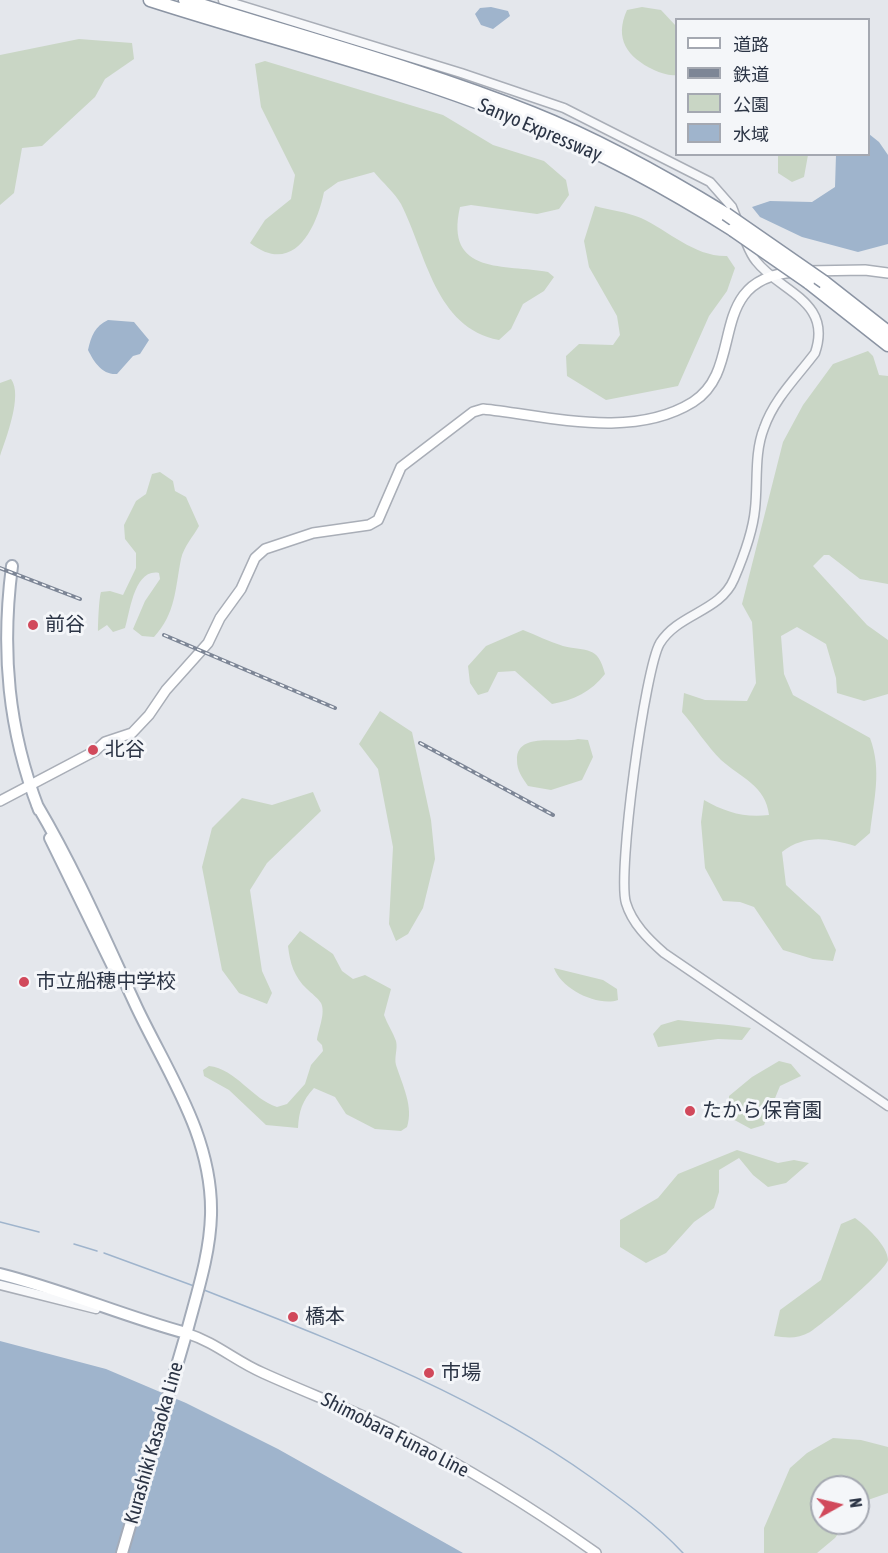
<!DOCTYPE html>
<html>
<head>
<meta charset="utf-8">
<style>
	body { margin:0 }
	#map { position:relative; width:888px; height:1553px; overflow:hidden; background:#e4e7ec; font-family:"Asap Condensed","Noto Sans JP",sans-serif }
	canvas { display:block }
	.legend { position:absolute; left:675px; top:18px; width:195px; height:138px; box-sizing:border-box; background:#f4f6f9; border:2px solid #a4a8b1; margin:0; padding:8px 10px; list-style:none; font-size:18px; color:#2b3445 }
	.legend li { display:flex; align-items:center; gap:12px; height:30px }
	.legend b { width:30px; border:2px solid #a4a8b1 }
	.north { position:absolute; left:810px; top:1475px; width:60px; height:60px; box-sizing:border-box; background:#f4f6f9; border:2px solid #a4a8b1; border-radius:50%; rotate:82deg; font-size:16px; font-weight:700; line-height:24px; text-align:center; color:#2b3445 }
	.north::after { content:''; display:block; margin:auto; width:21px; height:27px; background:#d1495b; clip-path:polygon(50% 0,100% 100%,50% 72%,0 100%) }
</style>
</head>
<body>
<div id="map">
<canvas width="888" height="1553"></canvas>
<ul class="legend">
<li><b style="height:8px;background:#fff"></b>道路</li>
<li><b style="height:8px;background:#7d8696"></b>鉄道</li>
<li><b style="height:16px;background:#c9d6c5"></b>公園</li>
<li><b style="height:16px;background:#9fb4cc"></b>水域</li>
</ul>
<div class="north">N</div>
</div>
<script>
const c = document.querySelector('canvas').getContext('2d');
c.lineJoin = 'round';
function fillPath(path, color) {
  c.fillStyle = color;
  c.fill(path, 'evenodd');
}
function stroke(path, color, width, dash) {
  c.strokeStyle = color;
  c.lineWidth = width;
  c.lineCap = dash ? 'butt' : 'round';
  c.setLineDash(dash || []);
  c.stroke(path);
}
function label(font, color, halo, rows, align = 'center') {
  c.font = font + ' "Asap Condensed","Noto Sans JP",sans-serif';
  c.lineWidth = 6;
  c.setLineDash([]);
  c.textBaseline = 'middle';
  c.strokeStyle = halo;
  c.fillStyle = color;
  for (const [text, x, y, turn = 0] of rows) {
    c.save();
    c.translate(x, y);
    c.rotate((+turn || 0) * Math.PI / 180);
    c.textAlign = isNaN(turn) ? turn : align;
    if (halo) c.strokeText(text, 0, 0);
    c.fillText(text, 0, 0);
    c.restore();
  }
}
const green = new Path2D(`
	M642,7L661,10L676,26V75C669,76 661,73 654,70C627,57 614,39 627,10Z
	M79,39L132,43L134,59L105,79L95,97L42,146L22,148L14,193L0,205V55Z
	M265,61L443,115L493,145L544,161L566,180L569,195L559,209L537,214L471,205L460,207C444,276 506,264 548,272L554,277L544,291L523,304L511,329L499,340C435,328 426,253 401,204C395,193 382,182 374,172L338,182L324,192C316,230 293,276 250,243L265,220L291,199L295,175L261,107L255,64Z
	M778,155H808L804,177L792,182L778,173Z
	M595,206C609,210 627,212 641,218C669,231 695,257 727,256L735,268L727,291L709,316L678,386L606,400L567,376L566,356L579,344L613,345L620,335L617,316L589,267L584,241Z
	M868,351L873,356L879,375L888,376V584L860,579L829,555H824L813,566L867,625L888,640V694L864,701L837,693L836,678L826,644L797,627L781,636L784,674L793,695L870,738C882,770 874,799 870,833L855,846C828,838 805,834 782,852L786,885L820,916L836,950L833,961L813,959L783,950L754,907L740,902L723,901L705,868L701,822L704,800C725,812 744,818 769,815C766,786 740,777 721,760C707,746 695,727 682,712L684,693L705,700L747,701L756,683L752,622L742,604L783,442L803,405L833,364Z
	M11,379C23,395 6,438 0,456V383Z
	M160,472L173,481L175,491L186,497L199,526C193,537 184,546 181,559C175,589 176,613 154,637L142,636L133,629L145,601L160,579L159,573C134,568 130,613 125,628L113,632L107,625L98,631C98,623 99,598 101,592L110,591L123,595L136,568V553L125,539L124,525L136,501L146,494L152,474Z
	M523,630C536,635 550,642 563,646C587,652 598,645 605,674C591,692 574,700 552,704L515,671L498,672L488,692L478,695L470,683L468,666L486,646Z
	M380,711L412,732L431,820L435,859L423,908L408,934L396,941L389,924L393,847L378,769L359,744Z
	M578,739L588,740L593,757L582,780L551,790L528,786C522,777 517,771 517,760C516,731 560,744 578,739Z
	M313,792L321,811L267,863L250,890L262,971L272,993L267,1004L239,993L222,970L202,867L212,828L242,798L272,805Z
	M300,931L333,954L342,971L353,979L365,975L391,989L384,1015C387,1024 393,1032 396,1041C398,1049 394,1057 396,1065C402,1084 414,1107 407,1127L401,1131L375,1129L346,1114L335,1097L314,1088C302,1101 299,1111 298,1128L266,1125L229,1090L204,1076L203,1070L209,1066C236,1069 252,1099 277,1107L287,1104L305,1084L311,1065L323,1051L322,1045L317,1040C318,1030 326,1013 321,1003C318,998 311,993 307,989C294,977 290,963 288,946Z
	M554,968L603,980L617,989L618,1000C598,1007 561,989 554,968Z
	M678,1020C703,1023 727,1024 751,1028L742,1040L718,1039L658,1047L653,1034L661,1025Z
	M779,1061L791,1064L801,1076L780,1086L764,1125L751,1129L729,1117V1096L752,1077Z
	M737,1150L778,1163L794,1160L809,1163L786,1183L768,1187L753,1175L739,1158L719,1170V1192L714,1208L694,1222L666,1253L646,1263L620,1247V1220L658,1198L678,1174Z
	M855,1218C865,1225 888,1246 888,1260C885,1271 822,1325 810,1332C798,1339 787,1338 774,1336L780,1310L821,1280L841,1224Z
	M833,1438L861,1440L888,1447V1493L862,1502L858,1507V1487H822V1523H846L835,1538L817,1553H764V1528L790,1468L807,1453Z`);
const water = new Path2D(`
	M491,7L508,11L510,16L493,29L481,25L475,14L480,8Z
	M869,134L879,142L888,155V244L858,252L802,237L760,217L752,207L770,201L812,202L835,187L836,155L868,154Z
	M108,320L134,322L149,340L140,354L133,356L117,374C102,375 94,362 88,350C91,336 95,326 108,320Z
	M0,1341L106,1369L186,1403L278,1449L463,1553H0Z`);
const stream = new Path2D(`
	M0,1222L39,1232
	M74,1244L97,1251
	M104,1253L194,1286
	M204,1290C339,1343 473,1393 592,1478C624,1501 656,1524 683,1553`);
const tertiary = new Path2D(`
	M223,0L461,73L564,108L710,182L732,207L738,222
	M745,240C748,247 751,255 756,261C780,292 833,301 815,353C797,377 774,399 764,428C754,453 758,483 755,509C753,531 743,558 734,579C720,612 679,613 660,643C645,668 617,874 626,903C632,923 648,939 664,953L888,1106
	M0,1285L96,1309`);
const secondary = new Path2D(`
	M807,271L865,270L888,273
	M0,801L95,751L105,742L132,733L149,715L166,690L208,643L220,618L241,589L255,558L265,549L313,533L369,525L378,520L401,467L473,412L483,409C549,416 632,440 693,402C747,368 704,279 794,272
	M186,1333C217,1343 235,1361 263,1373C307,1393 353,1410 397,1432C466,1467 533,1508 596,1553`);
const primary = new Path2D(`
	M12,566C1,651 8,730 39,810
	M37,805C76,871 105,939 137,1008C169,1075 213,1138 211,1215C210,1254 197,1293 187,1331C166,1405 144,1479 122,1553
	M50,838L116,973
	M0,1274C64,1290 123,1316 186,1333`);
const motorway = new Path2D(`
	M150,0C277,41 409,72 532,124C602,153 669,189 733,230
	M185,0C301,37 419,68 532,113C600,140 664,176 726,214
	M808,282L888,345
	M824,282L888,332`);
const rail = new Path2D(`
	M0,568L80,599
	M164,635L335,708
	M420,743L553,815`);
const motorwayBridge = new Path2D(`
	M726,214L824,282
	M733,230L808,282`);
const markers = [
	[33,625,6,"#d1495b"],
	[93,750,6,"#d1495b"],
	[24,982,6,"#d1495b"],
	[690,1111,6,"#d1495b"],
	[293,1317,6,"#d1495b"],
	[429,1373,6,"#d1495b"]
];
const streetNames = [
	["Sanyo Expressway",540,130,23],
	["Shimobara Funao Line",395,1435,27],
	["Kurashiki Kasaoka Line",154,1443,-74]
];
const poiNames = [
	["前谷",45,625],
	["北谷",105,750],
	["市立船穂中学校",36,982],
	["たから保育園",702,1111],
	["橋本",305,1317],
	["市場",441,1373]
];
fillPath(green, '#c9d6c5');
fillPath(water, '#9fb4cc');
stroke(stream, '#9fb4cc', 1.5);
stroke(tertiary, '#a9aeb7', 11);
stroke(secondary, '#a9aeb7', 12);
stroke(primary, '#a3abb8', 14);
stroke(motorway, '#8b94a3', 15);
stroke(tertiary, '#f7f8fa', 8);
stroke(secondary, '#fff', 9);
stroke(primary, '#fff', 10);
stroke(motorway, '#fff', 12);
stroke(rail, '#7d8696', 4);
stroke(rail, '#f4f6f9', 1.5, [4.5]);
stroke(motorwayBridge, '#8b94a3', 15, []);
stroke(motorwayBridge, '#fff', 12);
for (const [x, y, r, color] of markers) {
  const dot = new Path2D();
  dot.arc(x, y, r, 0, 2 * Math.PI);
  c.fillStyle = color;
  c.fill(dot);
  stroke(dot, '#f4f6f9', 2);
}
label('20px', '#2b3445', '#f4f6f9', streetNames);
label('20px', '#2b3445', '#f4f6f9', poiNames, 'left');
</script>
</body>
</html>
